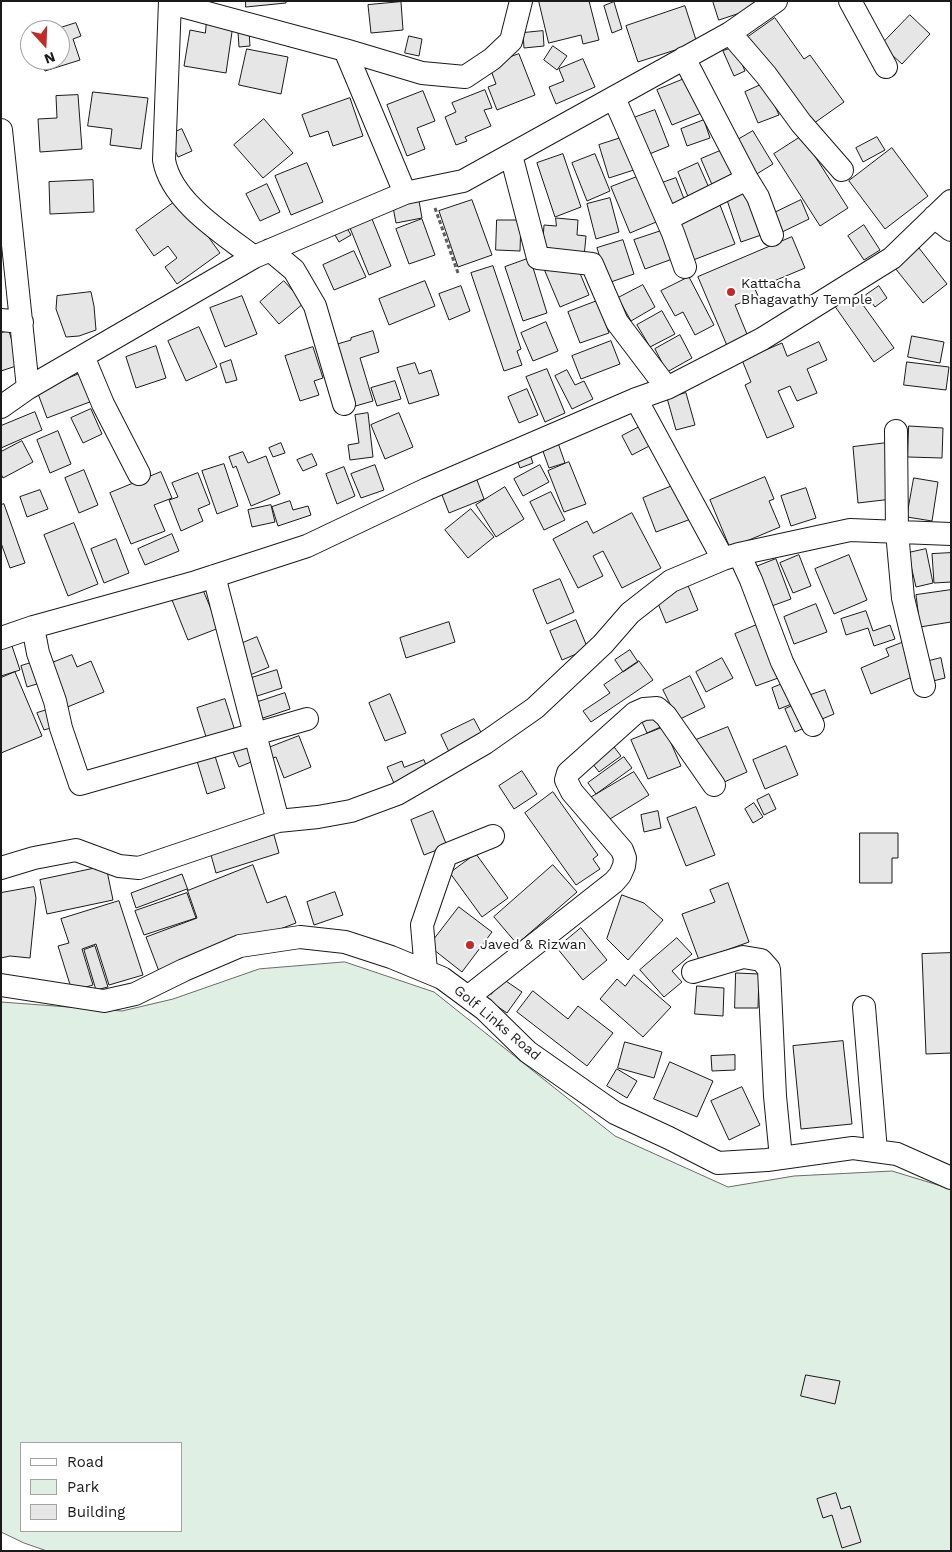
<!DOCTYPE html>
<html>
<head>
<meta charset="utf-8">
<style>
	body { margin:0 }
	#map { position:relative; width:952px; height:1552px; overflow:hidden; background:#fff; font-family:"Work Sans",sans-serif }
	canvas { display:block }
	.frame { position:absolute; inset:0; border:2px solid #1a1a1a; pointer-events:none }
	.legend { position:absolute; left:20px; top:1442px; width:162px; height:90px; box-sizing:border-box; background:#fff; border:1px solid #a3a3a3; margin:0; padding:6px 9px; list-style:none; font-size:15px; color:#1a1a1a }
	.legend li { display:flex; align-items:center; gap:10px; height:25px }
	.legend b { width:25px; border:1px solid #a3a3a3 }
	.north { position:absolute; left:20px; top:20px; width:50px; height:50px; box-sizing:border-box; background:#fff; border:1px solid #a3a3a3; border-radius:50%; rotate:160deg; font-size:14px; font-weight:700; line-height:20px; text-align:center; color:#1a1a1a }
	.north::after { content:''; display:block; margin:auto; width:18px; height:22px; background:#c62828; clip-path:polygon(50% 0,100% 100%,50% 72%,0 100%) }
</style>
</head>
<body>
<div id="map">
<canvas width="952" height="1552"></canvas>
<div class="frame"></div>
<ul class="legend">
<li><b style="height:6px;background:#fff"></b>Road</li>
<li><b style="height:14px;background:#e0efe3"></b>Park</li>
<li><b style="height:14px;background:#e6e6e6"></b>Building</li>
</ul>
<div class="north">N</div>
</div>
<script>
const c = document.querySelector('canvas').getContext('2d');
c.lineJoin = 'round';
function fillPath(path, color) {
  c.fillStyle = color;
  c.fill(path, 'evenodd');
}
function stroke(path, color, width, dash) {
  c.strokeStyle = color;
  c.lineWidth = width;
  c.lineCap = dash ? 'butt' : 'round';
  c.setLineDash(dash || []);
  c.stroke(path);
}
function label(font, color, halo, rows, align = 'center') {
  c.font = font + ' "Work Sans",sans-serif';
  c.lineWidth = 4;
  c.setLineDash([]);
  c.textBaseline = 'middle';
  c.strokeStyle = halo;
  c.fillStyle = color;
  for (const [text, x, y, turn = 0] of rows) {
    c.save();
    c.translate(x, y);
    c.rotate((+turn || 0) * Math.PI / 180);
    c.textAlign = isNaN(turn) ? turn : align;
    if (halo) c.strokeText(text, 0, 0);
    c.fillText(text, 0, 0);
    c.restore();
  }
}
const green = new Path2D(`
	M345,962L434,992L615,1136L728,1187L794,1176L892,1171L951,1189V1551H47L24,1543L1,1532V1002L122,1011L173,999L259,969ZM21,1443H181V1531H21Z`);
const building = new Path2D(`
	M246,1H286V3L246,7Z
	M539,1H589L599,40L583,44L581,35L549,43Z
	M713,1H767V4L719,20Z
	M401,2L403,30L371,33L368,5Z
	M614,2L622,29L612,33L604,6Z
	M685,6L697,43L638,62L626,26Z
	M910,15L930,34L902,64L881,45Z
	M775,18L804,59L810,55L844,102L810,126L748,37Z
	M207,20L233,25L226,73L184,66L190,30L205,33Z
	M76,23L81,36L73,39L80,60L45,71L41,60H60V30H53Z
	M249,31L250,46L239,47L238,32Z
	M543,31L544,46L524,48L523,33Z
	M409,36L422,39L419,56L405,53Z
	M553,46L567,56L557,70L544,60Z
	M735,47L745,71L734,76L723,51Z
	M247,49L288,57L281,94L239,85Z
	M519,54L535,95L497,110L488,87L496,84L489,65Z
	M583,59L595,87L556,104L549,87L564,81L559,69Z
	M689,77L704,112L672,125L657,90Z
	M765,83L779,115L758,123L745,92Z
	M485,90L492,108L484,110L491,126L465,137L467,141L456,145L445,117L456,112L452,103Z
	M423,91L435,121L417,128L425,149L407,156L387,105Z
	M93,92L148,98L141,149L110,145L112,129L88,126Z
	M78,95L82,149L40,152L38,119L57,118L56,96Z
	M350,98L363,136L333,146L328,131L310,137L302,115Z
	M655,110L669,146L642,157L628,120Z
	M264,119L293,153L263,178L234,145Z
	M704,120L710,138L687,146L681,129Z
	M182,129L192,151L178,157L168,135Z
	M753,131L773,164L755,175L734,142Z
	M627,136L637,169L609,178L599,145Z
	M802,136L848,208L820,226L774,154Z
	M877,137L885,150L863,162L856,148Z
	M727,148L739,176L713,187L701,159Z
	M892,148L928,196L885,229L849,181Z
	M563,154L581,207L555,217L537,163Z
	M595,154L610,191L587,201L572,163Z
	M307,163L323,202L291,215L275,176Z
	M698,163L710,190L689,199L678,172Z
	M642,175L661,220L630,233L611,187Z
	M676,178L686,204L667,212L656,185Z
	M93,180L94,212L50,214L49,182Z
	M267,184L280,212L260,221L246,194Z
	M751,186L767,233L741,242L725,194Z
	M180,198L220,253L177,284L165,267L177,258L168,246L154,256L136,230Z
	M610,198L619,232L596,239L587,204Z
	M472,200L492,255L458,267L439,211Z
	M801,200L809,219L776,235L768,216Z
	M419,201L422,218L396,223L393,207Z
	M720,205L735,244L688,262L673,223Z
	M556,218L578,220L577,235L586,236L584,257L542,254L544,225L556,226Z
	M372,219L391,266L369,275L350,228Z
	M422,219L435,255L409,264L396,229Z
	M497,220H521L520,251L496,250Z
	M864,225L880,250L864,260L848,236Z
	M347,228L351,235L339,242L335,235Z
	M664,230L675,258L645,269L634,240Z
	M792,237L805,268L755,289L758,296L735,305L749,339L728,348L698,277Z
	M623,240L634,274L608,283L597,248Z
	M919,248L947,284L923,303L895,268Z
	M354,251L366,277L334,290L323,265Z
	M530,258L547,313L523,321L505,267Z
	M493,266L521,349L517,351L522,365L504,371L471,273Z
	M577,266L589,295L560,307L544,269Z
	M689,277L714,325L695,335L683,312L675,316L661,291Z
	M284,281L304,303L279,324L260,302Z
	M425,281L435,306L389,325L379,299Z
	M643,285L655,307L631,321L618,298Z
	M461,286L470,311L449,320L439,294Z
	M879,286L887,298L875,307L866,295Z
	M853,291L894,348L874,362L834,305Z
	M91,292L94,306L96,330L79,336L66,337L56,309L57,296Z
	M242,296L257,334L225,347L210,308Z
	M597,301L609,333L580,343L568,312Z
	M662,311L675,334L650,347L637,325Z
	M546,322L558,351L533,361L521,333Z
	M199,327L217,367L186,381L168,341Z
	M9,331L19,365L1,371V333Z
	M373,331L379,352L360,358L373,401L352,407L334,345L351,340V338Z
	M680,335L692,358L667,372L655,349Z
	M912,336L944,342L940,363L908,357Z
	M611,341L620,364L581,379L572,356Z
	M819,342L827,360L807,369L817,393L797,401L790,386L778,391L794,427L767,438L745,385L751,382L742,360L782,343L787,356Z
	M156,346L166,378L136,388L126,357Z
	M313,347L323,378L314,381L319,395L300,401L285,356Z
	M231,360L237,380L226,383L220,364Z
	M907,362L949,367L946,390L904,385Z
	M415,363L419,374L431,370L439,395L409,404L397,368Z
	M547,369L565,413L545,422L526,377Z
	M567,370L575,385L584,381L593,399L572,409L555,376Z
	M84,372L95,400L47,418L37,391Z
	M395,381L401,399L377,406L371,388Z
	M527,389L538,415L519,423L508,397Z
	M686,393L695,425L676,430L667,398Z
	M91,409L102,434L83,443L71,418Z
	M35,412L42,430L1,448V426Z
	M368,413L373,457L350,460L348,445L359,443L355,415Z
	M399,413L413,447L385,459L371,425Z
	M643,425L653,444L632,455L622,436Z
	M909,426L943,428L942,458L908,457Z
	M58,431L71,464L50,473L37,440Z
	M556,437L565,463L549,468L540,443Z
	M22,441L33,462L3,478L1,474V452Z
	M281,443L285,453L273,457L269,448Z
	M887,443L892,499L858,503L853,447Z
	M528,449L533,463L520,468L515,454Z
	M243,452L248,463L266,456L280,494L251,506L236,466L233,468L229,457Z
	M312,454L317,465L303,471L297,460Z
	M569,462L586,504L564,512L548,471Z
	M224,464L238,506L217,514L202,471Z
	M375,465L384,490L361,498L351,474Z
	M540,465L549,482L523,496L514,479Z
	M344,467L355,496L337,504L326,474Z
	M84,470L98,505L79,513L65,478Z
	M161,472L172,498L154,505L165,531L131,544L110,493Z
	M198,473L210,504L198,509L203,521L181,531L169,500L178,497L172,483Z
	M765,477L774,499L769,501L780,527L730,548L710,500Z
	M914,478L938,482L932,521L907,517Z
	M477,480L484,499L449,513L442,495Z
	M677,484L691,519L656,532L643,498Z
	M505,487L524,519L496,537L476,505Z
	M806,488L816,518L791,526L781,496Z
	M40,490L48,509L27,517L20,497Z
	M551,492L565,520L544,530L530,502Z
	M290,501L293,510L308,506L311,515L278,526L272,507Z
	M4,504L25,563L10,568L1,543V505Z
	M271,505L275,522L252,527L248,510Z
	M471,509L494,537L468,558L445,530Z
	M632,513L661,568L622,588L603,551L593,556L603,576L578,588L553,539L587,521L593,533Z
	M74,523L98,584L68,596L44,535Z
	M172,534L179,551L145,565L138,549Z
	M116,539L129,573L104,583L91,549Z
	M926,549L933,583L916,587L908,553Z
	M951,553V582L934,583L932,554Z
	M799,555L811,586L793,593L780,563Z
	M849,555L867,600L834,614L815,569Z
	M776,559L791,599L769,607L753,568Z
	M560,579L574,612L547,624L533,590Z
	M200,583L219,628L188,640L170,595Z
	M687,583L698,610L666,623L655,596Z
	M951,590V622L920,627L916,595Z
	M816,604L827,632L794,644L784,617Z
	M866,611L873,631L890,625L895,639L874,646L868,628L846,635L841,619Z
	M576,620L588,649L562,660L550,631Z
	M449,622L455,642L406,658L400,638Z
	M759,624L781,677L756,686L735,634Z
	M257,637L269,667L243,678L231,648Z
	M904,642L917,675L871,694L861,668L889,656L886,649Z
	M12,646L20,670L1,676V649Z
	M630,650L638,662L623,672L615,660Z
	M72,655L77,667L91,661L104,692L65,708L47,665Z
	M722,658L733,678L706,692L696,672Z
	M941,658L945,678L929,682L925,662Z
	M639,661L653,680L591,722L583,711L610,693L604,685Z
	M34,662L40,683L27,687L21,666Z
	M277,670L282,688L251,698L245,680Z
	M15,672L42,736L1,753V678Z
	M690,676L705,707L678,720L663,690Z
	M790,681L797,702L779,709L772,688Z
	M825,690L834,714L815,722L805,697Z
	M285,693L290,709L257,720L252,704Z
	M390,694L406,733L385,741L369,703Z
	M225,699L235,731L207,740L197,708Z
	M799,703L809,726L795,732L785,709Z
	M654,706L663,726L647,733L638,713Z
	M47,710L54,727L44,730L37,713Z
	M474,719L484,738L450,754L441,735Z
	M664,727L681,766L648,779L631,740Z
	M728,727L747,772L715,786L696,740Z
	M299,736L311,767L284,778L276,757L267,760L263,750Z
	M611,743L621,756L599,772L589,759Z
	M250,745L256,760L239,767L233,752Z
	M786,746L798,775L765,789L753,760Z
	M215,756L225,788L207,794L197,761Z
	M624,757L632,768L596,794L588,783Z
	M424,760L430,775L396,788L387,767L402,761L404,767Z
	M522,771L537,794L514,809L499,786Z
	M634,772L649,795L605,822L590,798Z
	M553,792L598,855L593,859L600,869L576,885L525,813Z
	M769,794L776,809L764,815L757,800Z
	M754,803L763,817L753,823L745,809Z
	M696,807L715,855L686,866L667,818Z
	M433,811L447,846L424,855L411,820Z
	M658,811L661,828L644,832L641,815Z
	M860,833H898V858H892V883H860Z
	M274,835L279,853L216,873L211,855Z
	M476,854L508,898L482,917L450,873Z
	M253,865L267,903L286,896L296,923L160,974L146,937L197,918L187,889L136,908L131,893L182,874L188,890Z
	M553,865L577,892L517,944L494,917Z
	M106,866L113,900L47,914L40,880Z
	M728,883L749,942L699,960L682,914L715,902L710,890Z
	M34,887L36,898L30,958L10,956L1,958V893Z
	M335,892L343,915L314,925L307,902Z
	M187,893L196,918L144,935L135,911Z
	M622,895L644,903L663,920L628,960L607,939Z
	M119,901L143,975L109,985L96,944L82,949L93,985L72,991L58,946L69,943L61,919Z
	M459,907L492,932L462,972L429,946Z
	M581,928L607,960L583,980L557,948Z
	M677,938L692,954L672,971L682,982L664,997L640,970Z
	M95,946L108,987L96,990L84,950Z
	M951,953V1053L926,1054L922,954Z
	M736,973L759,974L758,1008H735Z
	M634,975L671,1007L643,1037L600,999L617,979L625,986Z
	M503,979L522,992L507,1013L475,991L479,985L491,994Z
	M697,986L724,988L723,1016L695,1014Z
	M533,991L568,1019L578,1006L613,1033L587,1066L517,1012Z
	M843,1041L852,1124L801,1129L793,1046Z
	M625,1042L662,1052L654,1078L618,1068Z
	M735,1055V1070L712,1071L711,1056Z
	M670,1062L713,1081L697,1117L654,1099Z
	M617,1069L637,1081L627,1098L607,1086Z
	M742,1087L760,1125L729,1140L711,1101Z
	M806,1375L840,1381L835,1404L801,1396Z
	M836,1493L841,1509L850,1506L861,1542L842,1548L832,1515L823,1518L817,1499Z`);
const path = new Path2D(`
	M435,208L458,273`);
const minor = new Path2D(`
	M170,1L164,160C171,201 222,233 254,257
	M850,1L886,67
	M170,3L345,50L422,73L465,77L492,59L511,41L521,1
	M730,33L766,75L801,123L842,170
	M345,50L405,193
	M614,98L673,233L685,267
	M1,130L28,388
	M511,155L538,258L592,264L617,322L667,388
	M747,179L758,197L772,235
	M934,217L951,230
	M667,219L747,179L684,58
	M270,250L294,270L315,306L344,404
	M1,320L22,322
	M83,356L103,404L139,474
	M636,399L723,559
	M1,407L28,388L254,257L405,193L463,181L730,33L776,1
	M896,431L897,532L903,598L924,686
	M739,554L751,580L782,662L813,725
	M214,576L255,734L307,719
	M33,627L38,653L55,701L61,728L80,784L255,734L278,821
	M1,638L33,627L196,582L307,546L427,489L636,399L667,388L762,339L892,258L951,201
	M1,868L34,858L76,850L119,866L139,868L278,821L318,817L351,811L397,794L485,743L535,708L603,644L630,613L671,581L723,559L739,554L850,530L951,534
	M426,971L422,925L446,855L493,836
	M693,972L743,957L761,960L769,969L775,1096L781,1158
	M1,985L104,1001L135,994L184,970L240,946L300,937L345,942L391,957L442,978L484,1009L528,1052L615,1113L669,1138L718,1163L767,1160L853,1148L897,1154L951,1178
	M468,997L614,882L620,875L624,866L625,858L622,850L572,792L566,780L568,773L635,713L644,709L657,708L666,716L714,785
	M864,1007L876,1151`);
const markers = [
	[731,292,5,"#c62828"],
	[470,945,5,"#c62828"]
];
const poiNames = [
	["Kattacha",741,284],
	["Bhagavathy Temple",741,300],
	["Javed & Rizwan",480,945]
];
const streetNames = [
	["Golf Links Road",497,1023,40]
];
fillPath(green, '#e0efe3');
stroke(green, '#6a6a6a', 1);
fillPath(building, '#e6e6e6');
stroke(building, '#1a1a1a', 1);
stroke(minor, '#1a1a1a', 24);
stroke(path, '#5f5f5f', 3, [4, 2.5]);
stroke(minor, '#fff', 22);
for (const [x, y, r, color] of markers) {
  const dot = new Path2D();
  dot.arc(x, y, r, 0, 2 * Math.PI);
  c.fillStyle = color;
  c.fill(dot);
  stroke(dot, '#fff', 2);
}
label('14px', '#1a1a1a', '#fff', poiNames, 'left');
label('14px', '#1a1a1a', '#fff', streetNames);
</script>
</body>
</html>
